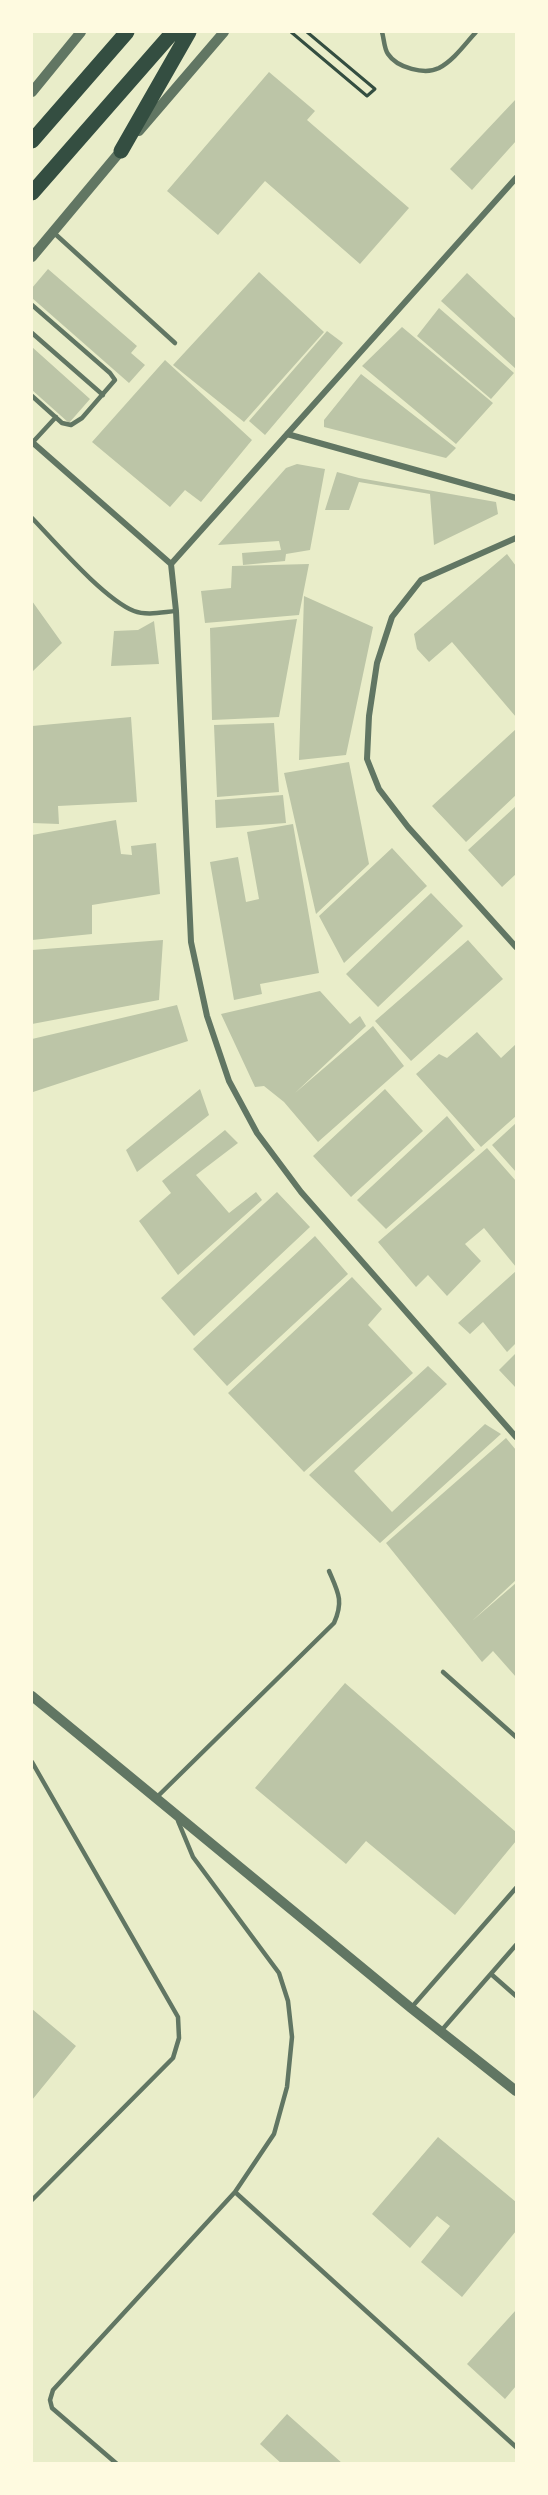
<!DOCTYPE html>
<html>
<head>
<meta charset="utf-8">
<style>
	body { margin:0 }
	#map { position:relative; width:548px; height:2495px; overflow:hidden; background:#e9edc9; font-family:Jost,sans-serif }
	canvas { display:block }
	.frame { position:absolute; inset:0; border:33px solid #fefae0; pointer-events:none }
</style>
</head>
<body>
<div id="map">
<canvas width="548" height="2495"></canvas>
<div class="frame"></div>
</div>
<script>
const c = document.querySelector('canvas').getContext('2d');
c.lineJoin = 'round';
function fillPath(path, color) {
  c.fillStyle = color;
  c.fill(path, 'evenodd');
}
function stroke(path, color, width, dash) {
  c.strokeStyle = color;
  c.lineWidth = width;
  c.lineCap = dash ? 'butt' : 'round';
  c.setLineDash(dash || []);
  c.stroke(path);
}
const building = new Path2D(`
	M269,72L315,111L307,120L409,208L360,264L265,181L218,235L167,191Z
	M516,99V141L472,190L450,169Z
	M48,269L137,346L131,353L145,365L129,383L32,298V288Z
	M259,272L324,332L244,422L173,365Z
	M467,273L516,319V369L441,301Z
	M439,308L514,373L491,399L417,336Z
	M402,327L493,403L456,444L362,366Z
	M327,331L343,343L265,435L249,421Z
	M32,347L90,399L69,423L32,390Z
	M165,360L252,440L201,502L185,490L170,507L92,442Z
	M361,374L456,448L446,458L324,427V420Z
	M297,464L325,469L310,550L286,554L285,561L243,565L242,553L281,550L279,541L218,545L286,468Z
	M337,472L359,478L496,502L498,514L434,545L430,494L359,482L349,510H325Z
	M507,554L516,566V717L452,642L429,662L417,649L414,634Z
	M309,564L299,615L205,623L201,591L231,588L232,566Z
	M304,596L373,627L346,755L299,760Z
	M32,601L62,643L32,672Z
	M297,619L279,717L212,720L210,628Z
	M154,621L159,664L111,666L114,631L138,630Z
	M131,717L137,802L58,806L59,824L32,823V726Z
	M274,723L279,792L217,797L214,725Z
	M516,729V795L466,842L432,806Z
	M349,762L369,864L316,914L284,773Z
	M283,795L286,823L216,828L215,800Z
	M516,806V874L502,887L468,850Z
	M116,820L121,854L132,855L131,846L156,843L160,894L92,905V934L32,940V835Z
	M293,824L319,973L260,984L262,994L234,1000L210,862L238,857L246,902L259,899L247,832Z
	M392,848L427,886L344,963L319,916Z
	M431,893L463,926L378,1007L346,974Z
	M163,940L159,1000L32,1024V950Z
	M468,940L503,979L411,1061L375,1021Z
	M320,991L350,1024L360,1016L366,1026L295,1093L373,1026L404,1066L318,1142L284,1102L264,1086L255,1087L221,1014Z
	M177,1005L188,1041L33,1092L32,1039Z
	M477,1032L501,1058L516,1044V1116L481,1147L416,1074L439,1054L447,1058Z
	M200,1089L209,1115L137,1172L126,1150Z
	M385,1089L423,1131L351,1197L313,1156Z
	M447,1116L475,1150L386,1229L357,1200Z
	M516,1123V1172L492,1145Z
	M225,1130L238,1143L196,1175L229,1213L256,1192L262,1200L178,1275L139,1221L171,1193L162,1181Z
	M487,1148L516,1181V1267L484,1228L465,1244L481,1261L447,1296L428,1275L416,1287L378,1242Z
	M277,1192L310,1227L194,1336L161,1298Z
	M315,1236L348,1274L227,1386L193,1349Z
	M516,1271V1343L507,1352L483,1322L470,1334L458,1323Z
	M352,1277L382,1309L368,1325L413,1373L304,1472L228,1393Z
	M516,1353V1388L499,1370Z
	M428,1366L447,1384L354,1471L392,1512L485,1424L501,1434L380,1543L309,1475Z
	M506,1438L516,1450V1580L472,1621L516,1583V1677L493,1651L482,1662L386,1543Z
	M345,1683L516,1832V1841L455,1915L366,1841L346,1864L255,1788Z
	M32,2009L76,2046L32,2100Z
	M438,2137L516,2202V2231L462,2297L421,2262L450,2226L437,2216L410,2248L372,2214Z
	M516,2310V2386L505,2399L467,2364Z
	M287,2414L343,2464H282L260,2444Z`);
const path = new Path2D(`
	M291,32L367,96L375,89L307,32`);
const service = new Path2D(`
	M382,32C384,38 384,49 388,54C397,68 425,75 439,68C454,60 465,44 476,32
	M53,232L175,343
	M32,305L110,373L115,380L82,418L71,425L62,423L32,396
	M32,333L103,395
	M32,443L56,417
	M32,518C56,543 104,599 134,611C147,616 163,612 176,611
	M443,1672L516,1737
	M32,1762L178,2017L179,2038L173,2058L32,2200
	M157,1797L334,1623C344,1601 338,1592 329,1571
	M178,1821L193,1857L279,1973L288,2001L292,2037L287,2087L274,2134L235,2192L516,2447
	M491,1974L516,1996
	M411,2008L516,1888
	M441,2031L516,1945
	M117,2464L52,2408L50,2400L53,2390L235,2192`);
const minor = new Path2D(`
	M516,178L171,564L176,611L191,942L207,1016L229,1081L257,1133L301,1192L516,1437
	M287,434L516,498
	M32,442L171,564
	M516,538L421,580L392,617L377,663L369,716L367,759L379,789L408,827L516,947`);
const tertiary = new Path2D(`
	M32,92L81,32
	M139,131L224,32
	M32,257L124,147
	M32,1696L411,2008L516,2091`);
const motorway = new Path2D(`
	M32,141L127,32
	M121,151L189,32
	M32,193L173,32`);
fillPath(building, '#bcc5a7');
stroke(path, '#344e41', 3);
stroke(service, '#617663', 4.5);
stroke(minor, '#617663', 6);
stroke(tertiary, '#617663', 10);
stroke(motorway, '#344e41', 15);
</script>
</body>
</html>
